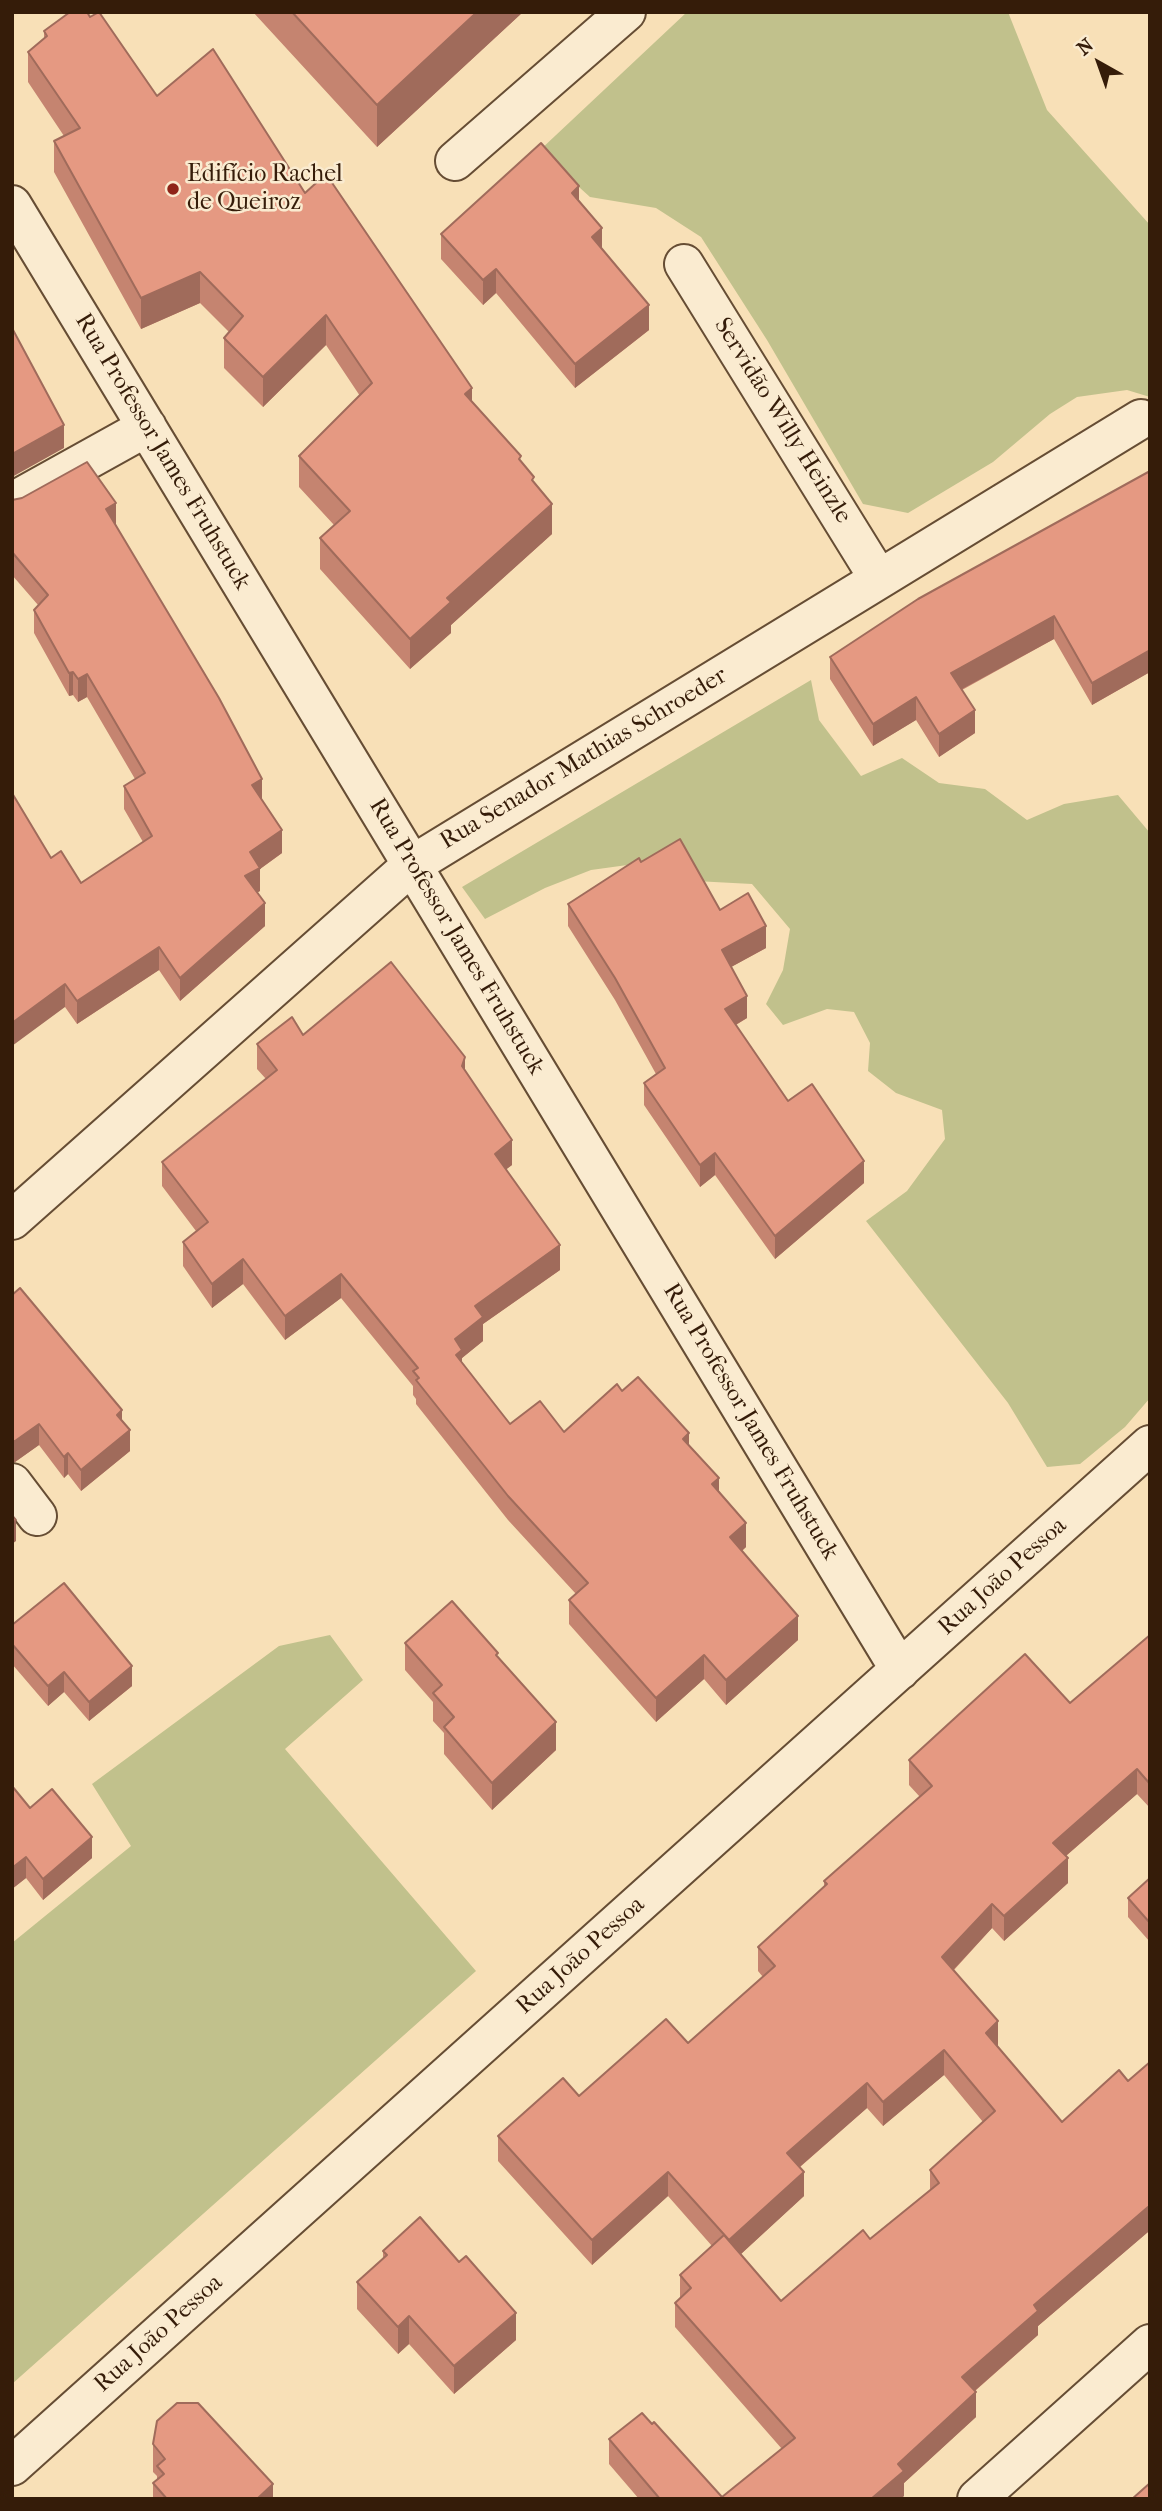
<!DOCTYPE html>
<html>
<head>
<meta charset="utf-8">
<style>
	body { margin:0 }
	#map { position:relative; width:1162px; height:2511px; overflow:hidden; background:#f8e0b7; font-family:"IM FELL French Canon",serif }
	canvas { display:block }
	.frame { position:absolute; inset:0; border:14px solid #351c09; pointer-events:none }
	.north { position:absolute; left:1064px; top:28px; width:70px; height:70px; -webkit-text-stroke:5px #faebd0; paint-order:stroke; rotate:320deg; font-size:19px; font-weight:700; line-height:28px; text-align:center; color:#351c09 }
	.north::after { content:''; display:block; margin:auto; width:24px; height:32px; background:#351c09; clip-path:polygon(50% 0,100% 100%,50% 72%,0 100%) }
</style>
</head>
<body>
<div id="map">
<canvas width="1162" height="2511"></canvas>
<div class="frame"></div>
<div class="north">N</div>
</div>
<script>
const c = document.querySelector('canvas').getContext('2d');
c.lineJoin = 'round';
function fillPath(path, color) {
  c.fillStyle = color;
  c.fill(path, 'evenodd');
}
function stroke(path, color, width, dash) {
  c.strokeStyle = color;
  c.lineWidth = width;
  c.lineCap = dash ? 'butt' : 'round';
  c.setLineDash(dash || []);
  c.stroke(path);
}
function label(font, color, halo, rows, align = 'center') {
  c.font = font + ' "IM FELL French Canon",serif';
  c.lineWidth = 5;
  c.setLineDash([]);
  c.textBaseline = 'middle';
  c.strokeStyle = halo;
  c.fillStyle = color;
  for (const [text, x, y, turn = 0] of rows) {
    c.save();
    c.translate(x, y);
    c.rotate((+turn || 0) * Math.PI / 180);
    c.textAlign = isNaN(turn) ? turn : align;
    if (halo) c.strokeText(text, 0, 0);
    c.fillText(text, 0, 0);
    c.restore();
  }
}
const green = new Path2D(`
	M687,12H1008L1047,110L1150,225V397L1127,390L1077,397L1050,414L993,462L908,513L863,504L767,340L701,237L656,208L590,197L539,151Z
	M811,680L819,720L861,776L902,758L939,783L985,789L1027,820L1064,804L1118,795L1150,833V1398L1125,1427L1080,1464L1047,1467L1008,1403L866,1221L907,1191L945,1139L942,1110L896,1093L868,1071L870,1043L854,1012L827,1009L783,1025L766,1004L783,970L790,929L752,884L676,880L642,863L591,870L545,888L485,919L462,887Z
	M330,1635L363,1680L285,1749L476,1971L12,2384V1943L131,1846L92,1784L279,1646Z`);
const minor = new Path2D(`
	M455,161L626,12
	M12,205L900,1670
	M684,264L879,579
	M12,502L147,427
	M12,1220L412,865L1141,419
	M12,1483L37,1516
	M12,2466L1150,1445
	M977,2499L1150,2344`);
const wall = new Path2D(`
	M253,12H523L377,147Z
	M90,17L157,96L305,193L521,462L534,483L552,534L451,625V633L410,669L320,569V538L334,525L299,487V456L360,396L326,345L263,407L224,368V338L229,332L200,303L141,329L54,172V141L64,136L28,82V52L44,38V31Z
	M579,202L602,249L649,330L575,388L496,293L483,305L441,259V234Z
	M1150,471V672L1092,705L1054,639L962,690L975,733L939,757L916,720L873,746L830,679V657Z
	M12,500L116,525L262,800L282,853L260,869V891L257,892L265,926L180,1001L159,970L77,1024L65,1007L51,858L81,883L143,842L124,809V786L135,779L87,697L78,702L73,695L69,696L34,633V610L38,605L12,575Z
	M641,862L720,910L766,948L731,967L747,1018L736,1025L788,1101L864,1183L775,1259L715,1175L700,1187L644,1105V1083L656,1074L615,1000L568,926V904Z
	M303,1035L465,1071L512,1165L506,1169L560,1270L483,1324V1341L462,1358V1363L510,1424L564,1432L622,1391L689,1445L719,1491L746,1547L742,1551L798,1640L726,1705L704,1679L656,1722L569,1624V1600L576,1594L508,1520L416,1404V1399L413,1395V1386L341,1298L285,1340L243,1284L212,1308L183,1266V1242L196,1231L162,1186V1162L266,1079L257,1069V1044Z
	M12,1295L122,1420L130,1451L81,1491L68,1474L64,1478L39,1445L15,1462Z
	M12,1625L132,1686L89,1721L64,1692L48,1706L12,1664Z
	M1150,1635V1808L1137,1794L1066,1856L1068,1883L1004,1941L992,1928L954,1970L998,2045L997,2047L1062,2122L1128,2081L1150,2062V2234L1148,2232L1038,2326V2335L975,2391L976,2417L904,2483V2496L900,2499H639L609,2464V2439L722,2497L782,2449L675,2327V2303L680,2298V2275L712,2246L668,2196L592,2265L498,2161V2136L688,2043L763,1977L758,1971V1947L824,1886V1881L920,1797L909,1785V1760L1070,1703ZM944,2075L983,2122L930,2170V2190L870,2239L781,2301L741,2254L804,2196L800,2167L867,2108L883,2126Z
	M405,1643L498,1658L556,1750L492,1810L444,1754V1733L433,1721V1702L405,1670Z
	M12,1786L30,1808L92,1858L43,1900L26,1878L12,1889Z
	M1150,1878V1942L1128,1917V1898Z
	M383,2251L516,2340L454,2394L409,2344L398,2354L357,2309V2282L383,2259Z
	M153,2444L273,2499H153V2483L157,2480V2476L153,2472Z`);
const shadedWall = new Path2D(`
	M477,12H523L377,147V105Z
	M579,186V210L572,193Z
	M602,228V252L592,237Z
	M496,269V293L483,305V280Z
	M200,272V303L141,329V298Z
	M649,305V330L575,388V364Z
	M326,315V345L263,407V377Z
	M472,388V419L465,394Z
	M64,425V448L12,477V454Z
	M116,503V526L106,509Z
	M552,504V534L451,625V633L410,669V639L447,598Z
	M1054,616V639L951,695V673Z
	M1150,650V672L1092,705V683Z
	M73,672V695L69,696V673Z
	M87,674V697L78,702V679Z
	M916,697V720L873,746V724Z
	M975,710V733L939,757V734Z
	M262,779V802L252,785Z
	M282,830V853L260,869V891L245,900V876L250,852Z
	M265,903V926L180,1001V978Z
	M766,926V948L722,972V950Z
	M159,947V970L77,1024V1001Z
	M65,984V1007L12,1046V1023Z
	M747,996V1018L725,1031V1009Z
	M465,1057V1081L462,1066Z
	M512,1140V1165L495,1178V1154Z
	M715,1153V1175L700,1187V1165Z
	M864,1161V1183L775,1259V1236Z
	M560,1245V1270L483,1324V1341L462,1358V1374L456,1379L455,1339L475,1306Z
	M243,1259V1284L212,1308V1284Z
	M341,1274V1298L285,1340V1316Z
	M122,1410V1431L117,1415Z
	M39,1424V1445L15,1462L12,1463V1442Z
	M130,1430V1451L81,1491V1470Z
	M689,1433V1457L683,1439Z
	M68,1453V1474L64,1478V1457Z
	M719,1478V1502L712,1484Z
	M16,1520V1541L12,1544V1524Z
	M746,1523V1547L730,1561V1537Z
	M798,1616V1640L726,1705V1680Z
	M704,1655V1679L656,1722V1698Z
	M132,1666V1686L89,1721V1702Z
	M64,1672V1692L48,1706V1686Z
	M556,1722V1750L492,1810V1783Z
	M1137,1769V1794L1053,1867V1843Z
	M92,1837V1858L43,1900V1879Z
	M26,1857V1878L12,1889V1868Z
	M1068,1858V1883L1004,1941V1916Z
	M992,1904V1928L942,1982V1957Z
	M998,2021V2045L986,2058V2033Z
	M944,2050V2075L883,2126V2102Z
	M867,2083V2108L787,2178V2153Z
	M668,2172V2196L592,2265V2240Z
	M804,2172V2196L729,2265V2240Z
	M1148,2207V2232L1038,2326V2335L962,2402V2377L1034,2305Z
	M516,2313V2340L454,2394V2366Z
	M409,2316V2344L398,2354V2327Z
	M976,2392V2417L904,2483V2496L900,2499H871L898,2464Z
	M273,2484V2499H257Z`);
const building = new Path2D(`
	M70,12H87L90,17L99,12L157,96L213,49L305,193L326,174L472,388L465,394L521,456L519,459L534,477L532,480L552,504L447,598L451,602L410,639L320,538L350,511L299,456L372,383L326,315L263,377L224,338L243,316L200,272L141,298L54,141L80,128L28,52L47,36L44,31Z
	M292,12H477L377,105Z
	M541,143L579,186L572,193L602,228L592,237L649,305L575,364L496,269L483,280L441,234Z
	M12,328L64,425L12,454Z
	M87,462L116,503L106,509L219,698L262,779L252,785L282,830L250,852L260,868L245,876L265,903L180,978L159,947L77,1001L65,984L12,1023V793L51,858L61,851L81,883L152,836L124,786L145,773L87,674L78,679L73,672L69,673L34,610L48,595L12,552V500L22,498Z
	M1150,471V650L1092,683L1054,616L951,673L975,710L939,734L916,697L873,724L830,657L918,599Z
	M680,839L720,910L748,893L766,926L722,950L747,996L725,1009L788,1101L812,1084L864,1161L775,1236L715,1153L700,1165L644,1083L665,1068L615,978L568,904L639,858L641,862Z
	M391,962L465,1057L462,1066L512,1140L495,1154L560,1245L475,1306L483,1317L455,1339L462,1350L456,1355L510,1424L540,1401L564,1432L617,1384L622,1391L638,1377L689,1433L683,1439L719,1478L712,1484L746,1523L730,1537L798,1616L726,1680L704,1655L656,1698L569,1600L588,1583L508,1496L416,1380L419,1378L413,1371L418,1368L341,1274L285,1316L243,1259L212,1284L183,1242L208,1222L162,1162L277,1070L257,1044L292,1017L303,1035Z
	M20,1288L122,1410L117,1415L130,1430L81,1470L68,1453L64,1457L39,1424L15,1441L12,1442V1295Z
	M12,1515L16,1520L12,1524Z
	M64,1583L132,1666L89,1702L64,1672L48,1686L12,1644V1625Z
	M452,1601L498,1653L496,1655L556,1722L492,1783L444,1727L454,1717L433,1693L442,1685L405,1643Z
	M1150,1635V1784L1137,1769L1053,1843L1068,1858L1004,1916L992,1904L942,1957L998,2021L986,2033L1062,2122L1119,2070L1128,2081L1150,2062V2209L1148,2207L1034,2305L1038,2311L962,2377L976,2392L898,2464L904,2471L871,2499H660L609,2439L642,2413L652,2424L654,2422L722,2497L795,2438L675,2303L691,2288L680,2275L724,2235L781,2301L863,2230L870,2239L939,2183L930,2170L995,2111L944,2050L883,2102L867,2083L787,2153L804,2172L729,2240L668,2172L592,2240L498,2136L563,2078L579,2096L666,2019L688,2043L775,1966L758,1947L827,1884L824,1881L932,1786L909,1760L1025,1654L1070,1703Z
	M12,1786L30,1808L52,1789L92,1837L43,1879L26,1857L12,1868Z
	M1150,1878V1923L1128,1898Z
	M420,2217L459,2262L466,2256L516,2313L454,2366L409,2316L398,2327L357,2282L387,2255L383,2251Z
	M177,2403H198L273,2484L257,2499H167L153,2483L164,2474L157,2466L165,2459L153,2444L157,2421Z
	M1150,2483V2499H1132Z`);
const markers = [
	[173,189,7,"#8f2418"]
];
const poiNames = [
	["Edifício Rachel",187,175],
	["de Queiroz",187,203]
];
const streetNames = [
	["Servidão Willy Heinzle",782,421,58],
	["Rua Professor James Fruhstuck",162,452,59],
	["Rua Senador Mathias Schroeder",584,759,-31],
	["Rua Professor James Fruhstuck",456,937,59],
	["Rua Professor James Fruhstuck",750,1422,59],
	["Rua João Pessoa",1003,1577,-42],
	["Rua João Pessoa",581,1956,-42],
	["Rua João Pessoa",159,2334,-42]
];
fillPath(green, '#c1c18c');
stroke(minor, '#664d34', 42);
stroke(minor, '#faebd0', 38);
fillPath(wall, '#c58470');
fillPath(shadedWall, '#a06b5b');
fillPath(building, '#e59982');
stroke(building, '#a06b5b', 2);
for (const [x, y, r, color] of markers) {
  const dot = new Path2D();
  dot.arc(x, y, r, 0, 2 * Math.PI);
  c.fillStyle = color;
  c.fill(dot);
  stroke(dot, '#faebd0', 2.5);
}
label('24px', '#351c09', '#faebd0', poiNames, 'left');
label('24px', '#351c09', '#faebd0', streetNames);
</script>
</body>
</html>
